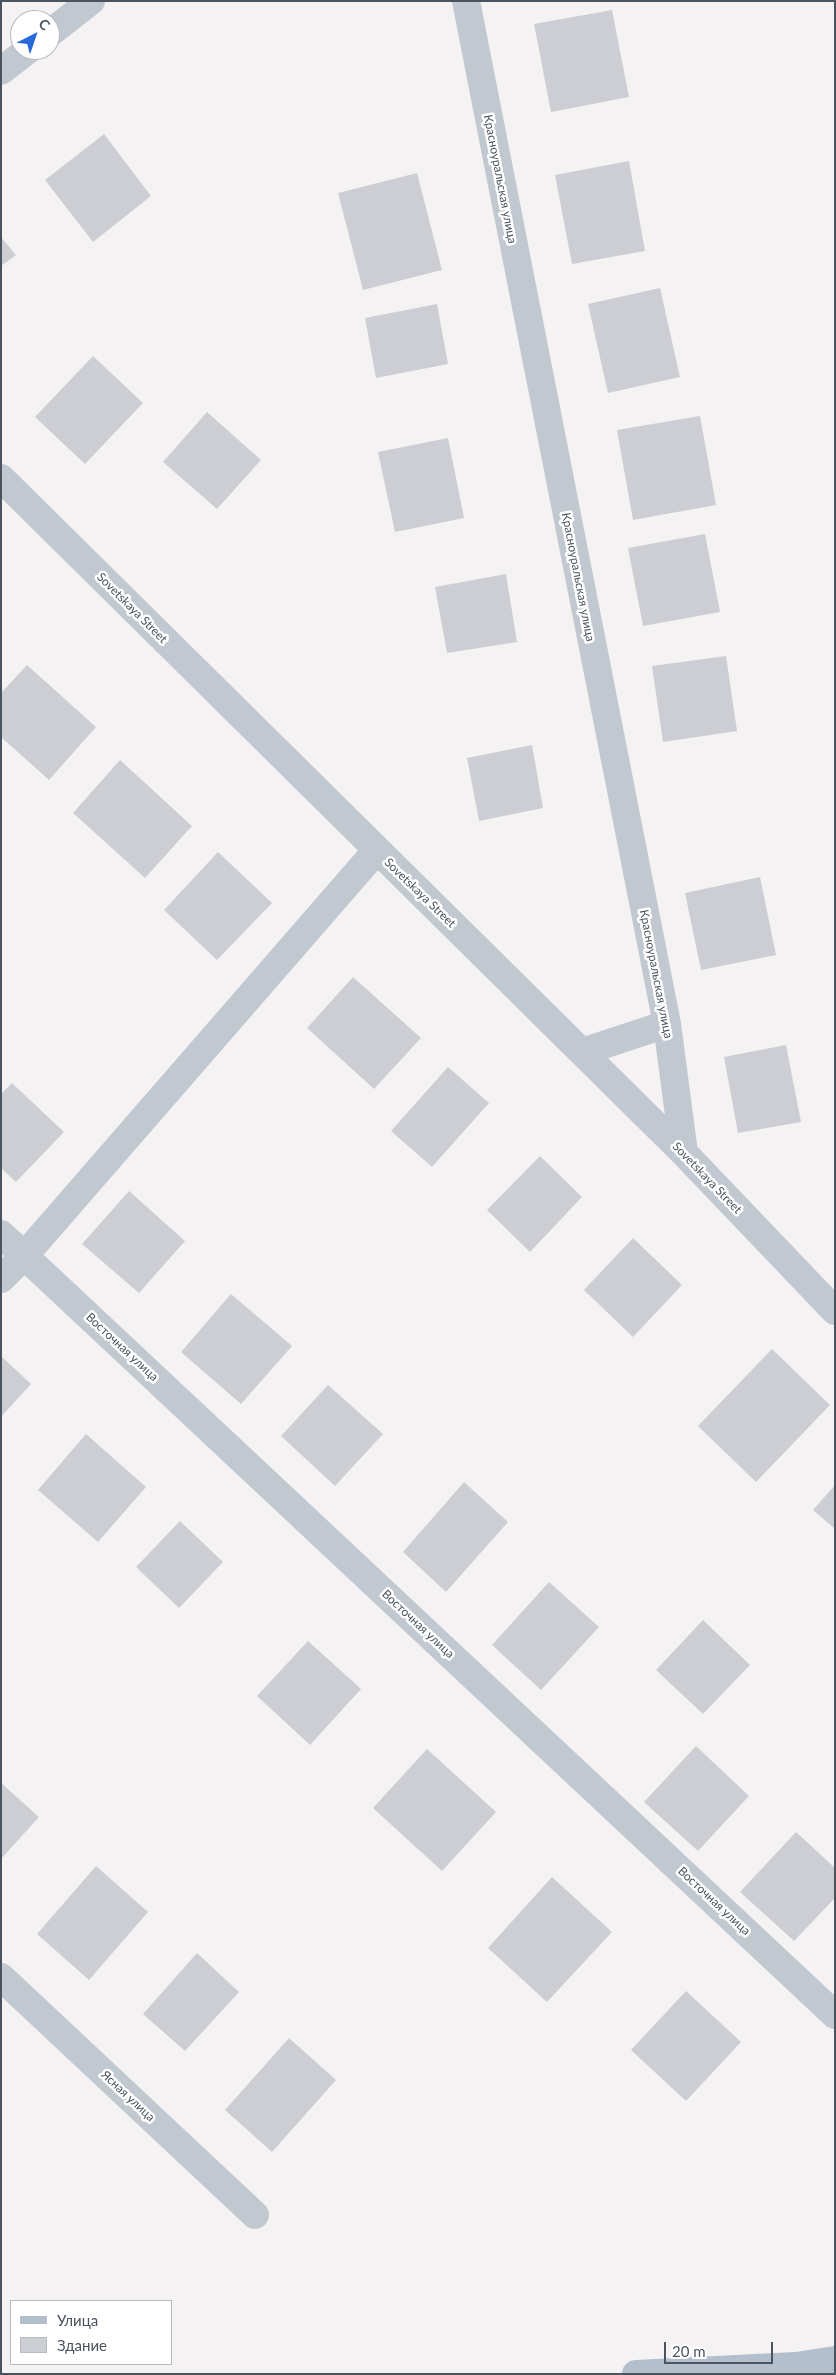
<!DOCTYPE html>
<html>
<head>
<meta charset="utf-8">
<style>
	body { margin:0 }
	#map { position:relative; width:836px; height:2375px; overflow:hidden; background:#f4f2f2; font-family:Lato,sans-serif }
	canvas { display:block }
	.frame { position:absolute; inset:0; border:2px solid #4b545e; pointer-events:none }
	.legend { position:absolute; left:10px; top:2300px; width:162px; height:65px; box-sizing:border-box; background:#fff; border:1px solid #b7bbbf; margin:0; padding:6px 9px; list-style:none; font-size:15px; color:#4b545e }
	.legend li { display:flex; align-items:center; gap:10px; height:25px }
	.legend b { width:25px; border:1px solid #b7bbbf }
	.north { position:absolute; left:10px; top:10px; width:50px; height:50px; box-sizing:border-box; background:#fff; border:1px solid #b7bbbf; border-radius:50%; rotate:41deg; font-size:14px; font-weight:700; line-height:20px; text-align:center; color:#4b545e }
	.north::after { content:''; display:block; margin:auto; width:18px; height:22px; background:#2868d9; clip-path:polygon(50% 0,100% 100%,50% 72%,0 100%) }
	.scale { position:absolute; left:664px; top:2342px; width:109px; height:22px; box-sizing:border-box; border:2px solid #4b545e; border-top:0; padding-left:6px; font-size:15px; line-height:18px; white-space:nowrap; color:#4b545e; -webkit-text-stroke:4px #fff; paint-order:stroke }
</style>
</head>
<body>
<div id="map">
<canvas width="836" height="2375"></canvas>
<div class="frame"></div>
<ul class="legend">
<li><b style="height:6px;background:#b4bfce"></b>Улица</li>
<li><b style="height:14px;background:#cdced4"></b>Здание</li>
</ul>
<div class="north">С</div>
<div class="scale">20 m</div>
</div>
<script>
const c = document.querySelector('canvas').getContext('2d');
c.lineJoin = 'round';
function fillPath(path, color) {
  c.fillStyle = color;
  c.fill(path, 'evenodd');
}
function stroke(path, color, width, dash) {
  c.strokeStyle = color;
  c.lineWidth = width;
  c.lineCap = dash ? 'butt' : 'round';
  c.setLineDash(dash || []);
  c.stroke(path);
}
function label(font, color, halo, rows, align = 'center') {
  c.font = font + ' Lato,sans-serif';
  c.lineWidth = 5;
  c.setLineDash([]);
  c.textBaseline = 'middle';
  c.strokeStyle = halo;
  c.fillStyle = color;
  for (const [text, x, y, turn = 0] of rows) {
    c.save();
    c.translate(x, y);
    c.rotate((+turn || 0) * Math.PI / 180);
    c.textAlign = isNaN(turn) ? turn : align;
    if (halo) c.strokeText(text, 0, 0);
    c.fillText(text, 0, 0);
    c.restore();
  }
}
const building = new Path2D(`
	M612,10L629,97L551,112L534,24Z
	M104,134L151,196L93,242L45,180Z
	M629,161L645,251L572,264L555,175Z
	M417,173L442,270L363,290L338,193Z
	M1,237L16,255L1,266Z
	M660,288L680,377L608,393L588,304Z
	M437,304L448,364L376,378L365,318Z
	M93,356L143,403L85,464L35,417Z
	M207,412L261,460L217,509L163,462Z
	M700,416L716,505L633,520L617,430Z
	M448,438L464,518L395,532L378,452Z
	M705,534L720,612L643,626L628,548Z
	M506,574L517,642L447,653L435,587Z
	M726,656L737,731L663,742L652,666Z
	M27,665L96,727L49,780L1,737V693Z
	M532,745L543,808L479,821L467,758Z
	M120,760L192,826L145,878L73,813Z
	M218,852L272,903L217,960L164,910Z
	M760,877L776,955L701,970L685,893Z
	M353,977L421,1038L374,1089L307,1028Z
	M786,1045L801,1122L738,1133L724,1057Z
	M448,1067L489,1103L432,1167L391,1131Z
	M12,1083L64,1132L16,1182L1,1168V1094Z
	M540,1156L582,1197L530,1252L487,1210Z
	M129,1191L185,1241L139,1293L82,1244Z
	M633,1238L682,1285L633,1337L584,1290Z
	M231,1294L292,1346L241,1404L181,1352Z
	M772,1349L830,1405L756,1482L698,1426Z
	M1,1356L31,1384L1,1417Z
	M328,1385L383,1434L335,1486L281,1436Z
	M86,1434L146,1487L98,1542L38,1490Z
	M464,1482L508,1522L446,1592L403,1552Z
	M835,1485V1529L813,1510Z
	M180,1521L223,1562L179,1608L136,1567Z
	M549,1582L599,1627L541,1690L492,1645Z
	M703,1620L750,1665L703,1714L656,1670Z
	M308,1641L361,1689L310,1745L257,1696Z
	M696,1746L749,1796L698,1851L644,1802Z
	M427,1749L496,1812L442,1871L373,1808Z
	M1,1783L39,1817L1,1859Z
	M796,1832L835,1868V1898L794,1941L740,1892Z
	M96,1866L148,1912L89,1980L37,1934Z
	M552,1877L612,1932L547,2002L488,1948Z
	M197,1953L239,1992L185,2051L143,2014Z
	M686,1991L741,2042L686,2101L631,2050Z
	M289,2038L336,2080L272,2152L225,2110Z`);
const minor = new Path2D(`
	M466,1L667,1024L684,1153
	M50,33L91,1
	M1,71L28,50
	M1,478L684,1153L835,1311
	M582,1052L667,1024
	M1,1234L835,2015
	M1,1279L24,1256L376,851
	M1,1977L255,2215`);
const major = new Path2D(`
	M636,2374L796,2366L835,2360`);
const streetNames = [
	["Красноуральская улица",500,179,79],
	["Красноуральская улица",578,577,79],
	["Sovetskaya Street",132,608,45],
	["Sovetskaya Street",420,893,44],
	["Красноуральская улица",656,974,79],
	["Sovetskaya Street",707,1178,46],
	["Восточная улица",122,1347,43],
	["Восточная улица",418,1624,43],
	["Восточная улица",714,1901,43],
	["Ясная улица",128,2096,43]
];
fillPath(building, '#cdced4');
stroke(minor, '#c1c8cf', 28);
stroke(major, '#b4bfce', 28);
label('12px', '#4b545e', '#fff', streetNames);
</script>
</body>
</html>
